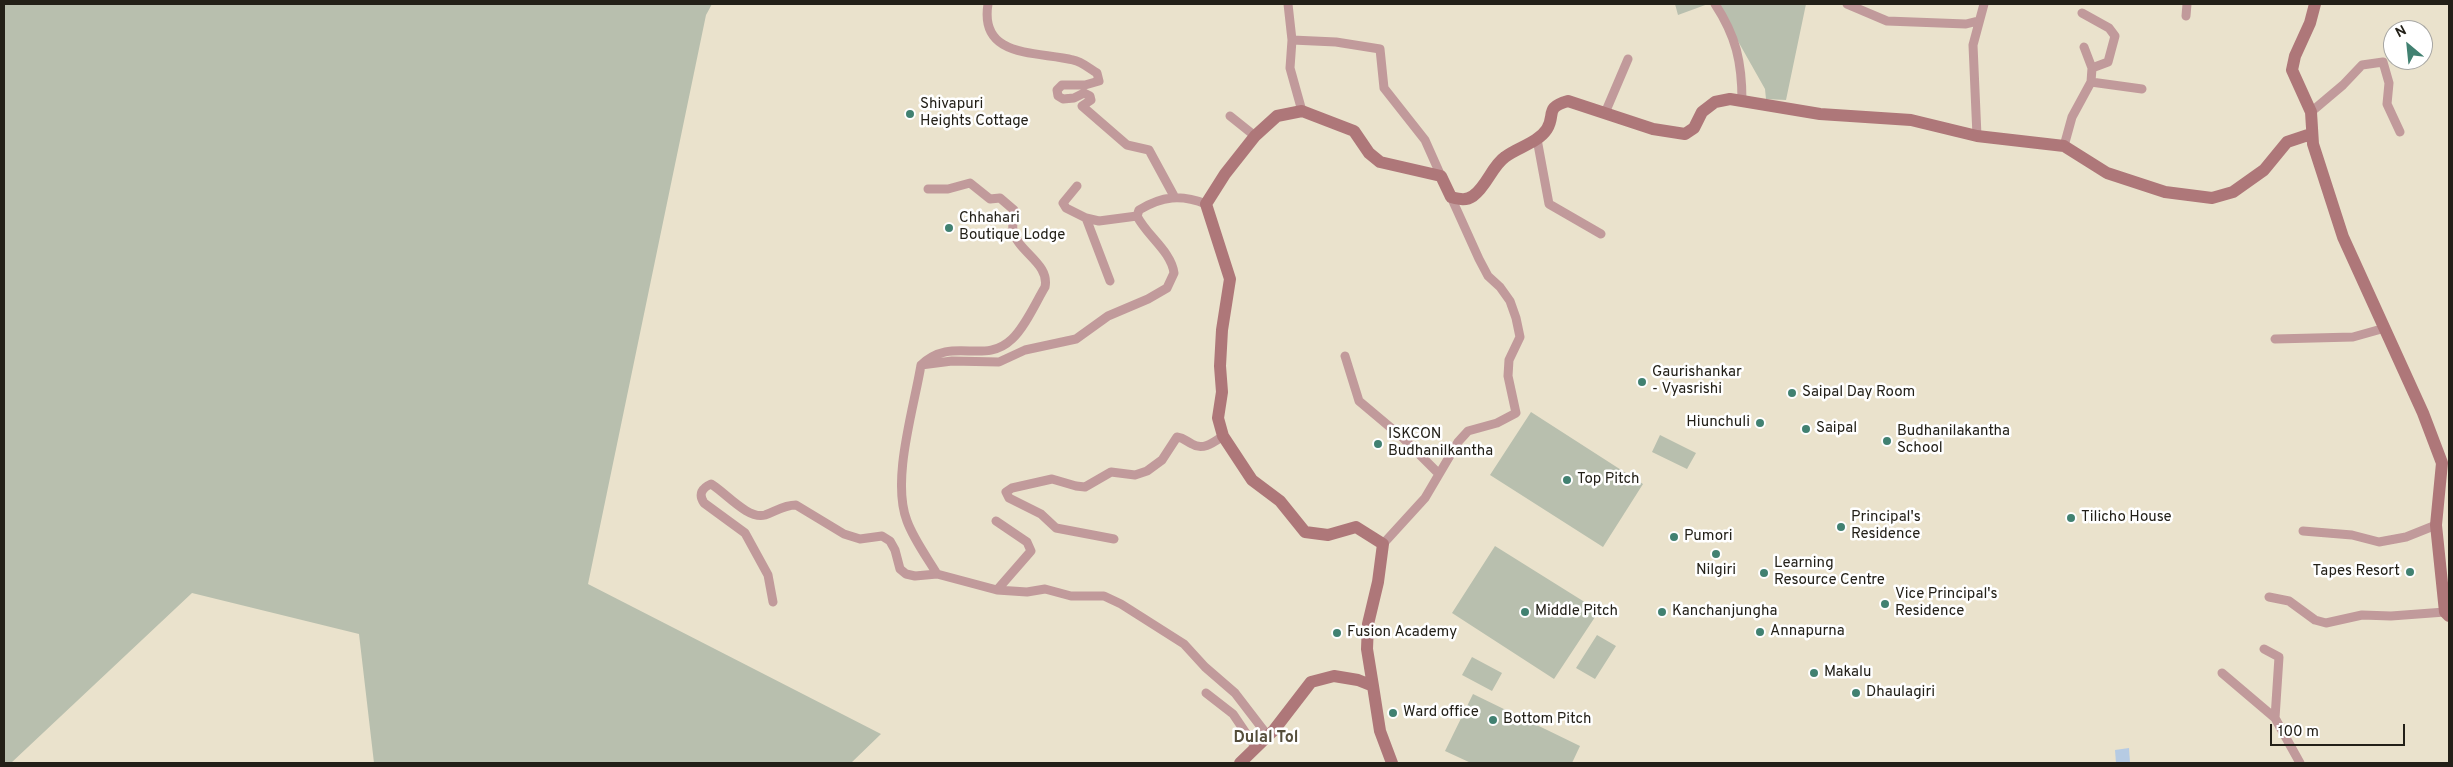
<!DOCTYPE html>
<html>
<head>
<meta charset="utf-8">
<style>
	body { margin:0 }
	#map { position:relative; width:2453px; height:767px; overflow:hidden; background:#eae2cc; font-family:Overpass,sans-serif }
	canvas { display:block }
	.frame { position:absolute; inset:0; border:5px solid #232018; pointer-events:none }
	.north { position:absolute; left:2383px; top:20px; width:50px; height:50px; box-sizing:border-box; background:#fff; border:1px solid #a7a6a3; border-radius:50%; rotate:332deg; font-size:14px; font-weight:700; line-height:20px; text-align:center; color:#232018 }
	.north::after { content:''; display:block; margin:auto; width:18px; height:22px; background:#418171; clip-path:polygon(50% 0,100% 100%,50% 72%,0 100%) }
	.scale { position:absolute; left:2270px; top:724px; width:135px; height:22px; box-sizing:border-box; border:2px solid #232018; border-top:0; padding-left:6px; font-size:15px; line-height:18px; white-space:nowrap; color:#232018; -webkit-text-stroke:4px #fff; paint-order:stroke }
</style>
</head>
<body>
<div id="map">
<canvas width="2453" height="767"></canvas>
<div class="frame"></div>
<div class="north">N</div>
<div class="scale">100 m</div>
</div>
<script>
const c = document.querySelector('canvas').getContext('2d');
c.lineJoin = 'round';
function fillPath(path, color) {
  c.fillStyle = color;
  c.fill(path, 'evenodd');
}
function stroke(path, color, width, dash) {
  c.strokeStyle = color;
  c.lineWidth = width;
  c.lineCap = dash ? 'butt' : 'round';
  c.setLineDash(dash || []);
  c.stroke(path);
}
function label(font, color, halo, rows, align = 'center') {
  c.font = font + ' Overpass,sans-serif';
  c.lineWidth = 5;
  c.setLineDash([]);
  c.textBaseline = 'middle';
  c.strokeStyle = halo;
  c.fillStyle = color;
  for (const [text, x, y, turn = 0] of rows) {
    c.save();
    c.translate(x, y);
    c.rotate((+turn || 0) * Math.PI / 180);
    c.textAlign = isNaN(turn) ? turn : align;
    if (halo) c.strokeText(text, 0, 0);
    c.fillText(text, 0, 0);
    c.restore();
  }
}
const green = new Path2D(`
	M4,4H712L706,15L588,584L881,734L851,763H374L359,634L192,593L11,763H4Z
	M1675,4H1708L1678,15Z
	M1717,4H1806L1786,100L1766,99L1765,89Z
	M1531,412L1643,484L1603,547L1490,475Z
	M1660,435L1696,453L1687,469L1652,452Z
	M1495,546L1599,611L1554,679L1452,613Z
	M1597,635L1616,646L1595,679L1576,668Z
	M1472,657L1502,673L1492,691L1462,675Z
	M1473,694L1580,746L1572,763H1471L1445,751Z`);
const water = new Path2D(`
	M2129,748L2130,763H2116L2115,750Z`);
const street = new Path2D(`
	M988,4C979,59 1038,51 1073,60C1081,61 1090,69 1097,73L1099,81L1085,85H1062L1057,90L1058,96L1063,99L1074,98L1084,93L1090,96L1091,100L1082,106L1127,145L1149,150L1174,196
	M1288,4L1292,40L1290,68L1302,111
	M1715,4C1736,36 1742,62 1742,101
	M1847,4L1887,21L1966,24L1978,21
	M2082,13L2109,28L2115,36L2108,62L2092,68
	M2186,16L2187,4
	M1292,40L1336,42L1380,49L1384,88L1425,140L1441,176
	M2091,82L2142,89
	M2311,112L2343,85L2362,65L2383,62L2389,83L2387,104L2400,132
	M1605,113L1628,59
	M1230,116L1255,136
	M1977,136L1973,45L1984,4
	M1537,139L1549,204L1601,234
	M2064,146L2072,117L2091,82L2092,68L2084,47
	M1077,186L1063,203L1066,208L1086,218
	M928,189H948L970,183L990,199L1000,198L1014,210C1014,216 1012,224 1013,230C1017,252 1050,263 1045,287C1036,302 1025,327 1012,339C984,366 953,335 921,365L952,361L999,362L1025,350L1076,339L1108,316L1148,299L1167,288L1174,273C1171,251 1147,236 1137,216L1139,210C1162,196 1181,194 1206,204
	M1110,281L1086,218L1099,221L1137,216
	M2275,339L2353,337L2385,328
	M1345,356L1359,401L1403,438L1439,474
	M921,365C914,408 891,480 907,521C914,540 927,557 937,574
	M996,521L1027,542L1031,551L997,590
	M2303,531L2352,535L2379,542L2406,537L2436,525
	M1114,539L1056,528L1041,514L1009,498L1006,492L1012,488L1052,479L1076,486L1085,487L1111,472L1135,475L1147,471L1162,460L1177,437C1184,438 1186,441 1192,444C1203,451 1214,442 1223,436
	M1383,544L1425,498L1458,442L1468,431L1497,423L1516,413L1508,376L1509,360L1520,337L1516,318L1510,301L1500,287L1488,276L1479,259L1451,197
	M2269,597L2289,601L2315,620L2326,623L2362,615L2391,616L2445,612
	M773,602L768,575L745,533L704,503C698,494 702,488 711,484C725,492 748,520 765,515C776,511 784,505 796,505L844,534L860,539L882,536L890,541L895,550L900,569L906,574L915,576L937,574L997,590L1027,592L1045,589L1071,596H1104L1121,604L1184,644L1205,667L1235,693L1268,736
	M2264,649L2279,657L2275,718
	M2222,673L2275,718L2300,763
	M1206,693L1233,714L1256,748`);
const secondary = new Path2D(`
	M2315,4L2310,23L2295,56L2292,70L2311,112L2313,144L2343,237L2423,413L2442,463L2436,525L2445,612L2449,616
	M1373,686L1367,649L1368,624L1378,582L1383,544L1356,527L1328,535L1305,532L1280,501L1252,480L1223,436L1218,418L1222,392L1220,366L1222,330L1230,279L1206,204L1225,174L1255,136L1277,116L1302,111L1354,131L1369,153L1380,162L1441,176L1451,197C1459,199 1466,201 1473,196C1487,186 1492,166 1505,157C1518,147 1538,143 1547,129C1556,114 1544,108 1568,101L1653,129L1685,134L1694,128L1702,112L1715,102L1730,99L1820,114L1911,120L1977,136L2064,146L2107,173L2165,192L2212,198L2233,192L2264,170L2287,142L2311,134
	M1240,763L1274,730L1311,682L1334,676L1358,680L1373,686L1380,731L1392,763`);
const markers = [
	[910,114,5,"#418171"],
	[949,228,5,"#418171"],
	[1642,382,5,"#418171"],
	[1792,393,5,"#418171"],
	[1760,423,5,"#418171"],
	[1806,429,5,"#418171"],
	[1887,441,5,"#418171"],
	[1378,444,5,"#418171"],
	[1567,480,5,"#418171"],
	[2071,518,5,"#418171"],
	[1841,527,5,"#418171"],
	[1674,537,5,"#418171"],
	[1716,554,5,"#418171"],
	[2410,572,5,"#418171"],
	[1764,573,5,"#418171"],
	[1885,604,5,"#418171"],
	[1525,612,5,"#418171"],
	[1662,612,5,"#418171"],
	[1760,632,5,"#418171"],
	[1337,633,5,"#418171"],
	[1814,673,5,"#418171"],
	[1856,693,5,"#418171"],
	[1393,713,5,"#418171"],
	[1493,720,5,"#418171"]
];
const poiNames = [
	["Shivapuri",920,105],
	["Heights Cottage",920,122],
	["Chhahari",959,219],
	["Boutique Lodge",959,236],
	["Gaurishankar",1652,373],
	["- Vyasrishi",1652,390],
	["Saipal Day Room",1802,393],
	["Hiunchuli",1750,423,"right"],
	["Saipal",1816,429],
	["Budhanilakantha",1897,432],
	["School",1897,449],
	["ISKCON",1388,435],
	["Budhanilkantha",1388,452],
	["Top Pitch",1577,480],
	["Principal's",1851,518],
	["Residence",1851,535],
	["Tilicho House",2081,518],
	["Pumori",1684,537],
	["Learning",1774,564],
	["Resource Centre",1774,581],
	["Nilgiri",1716,571,"center"],
	["Tapes Resort",2400,572,"right"],
	["Vice Principal's",1895,595],
	["Residence",1895,612],
	["Middle Pitch",1535,612],
	["Kanchanjungha",1672,612],
	["Annapurna",1770,632],
	["Fusion Academy",1347,633],
	["Makalu",1824,673],
	["Dhaulagiri",1866,693],
	["Ward office",1403,713],
	["Bottom Pitch",1503,720]
];
const neighbourhoodNames = [
	["Dulal Tol",1266,739]
];
fillPath(green, '#b8bfae');
fillPath(water, '#b6cbe3');
stroke(street, '#c19a9b', 9);
stroke(secondary, '#ae7779', 12);
for (const [x, y, r, color] of markers) {
  const dot = new Path2D();
  dot.arc(x, y, r, 0, 2 * Math.PI);
  c.fillStyle = color;
  c.fill(dot);
  stroke(dot, '#fff', 2);
}
label('15px', '#232018', '#fff', poiNames, 'left');
label('bold 16px', '#554e3b', '#fff', neighbourhoodNames);
</script>
</body>
</html>
